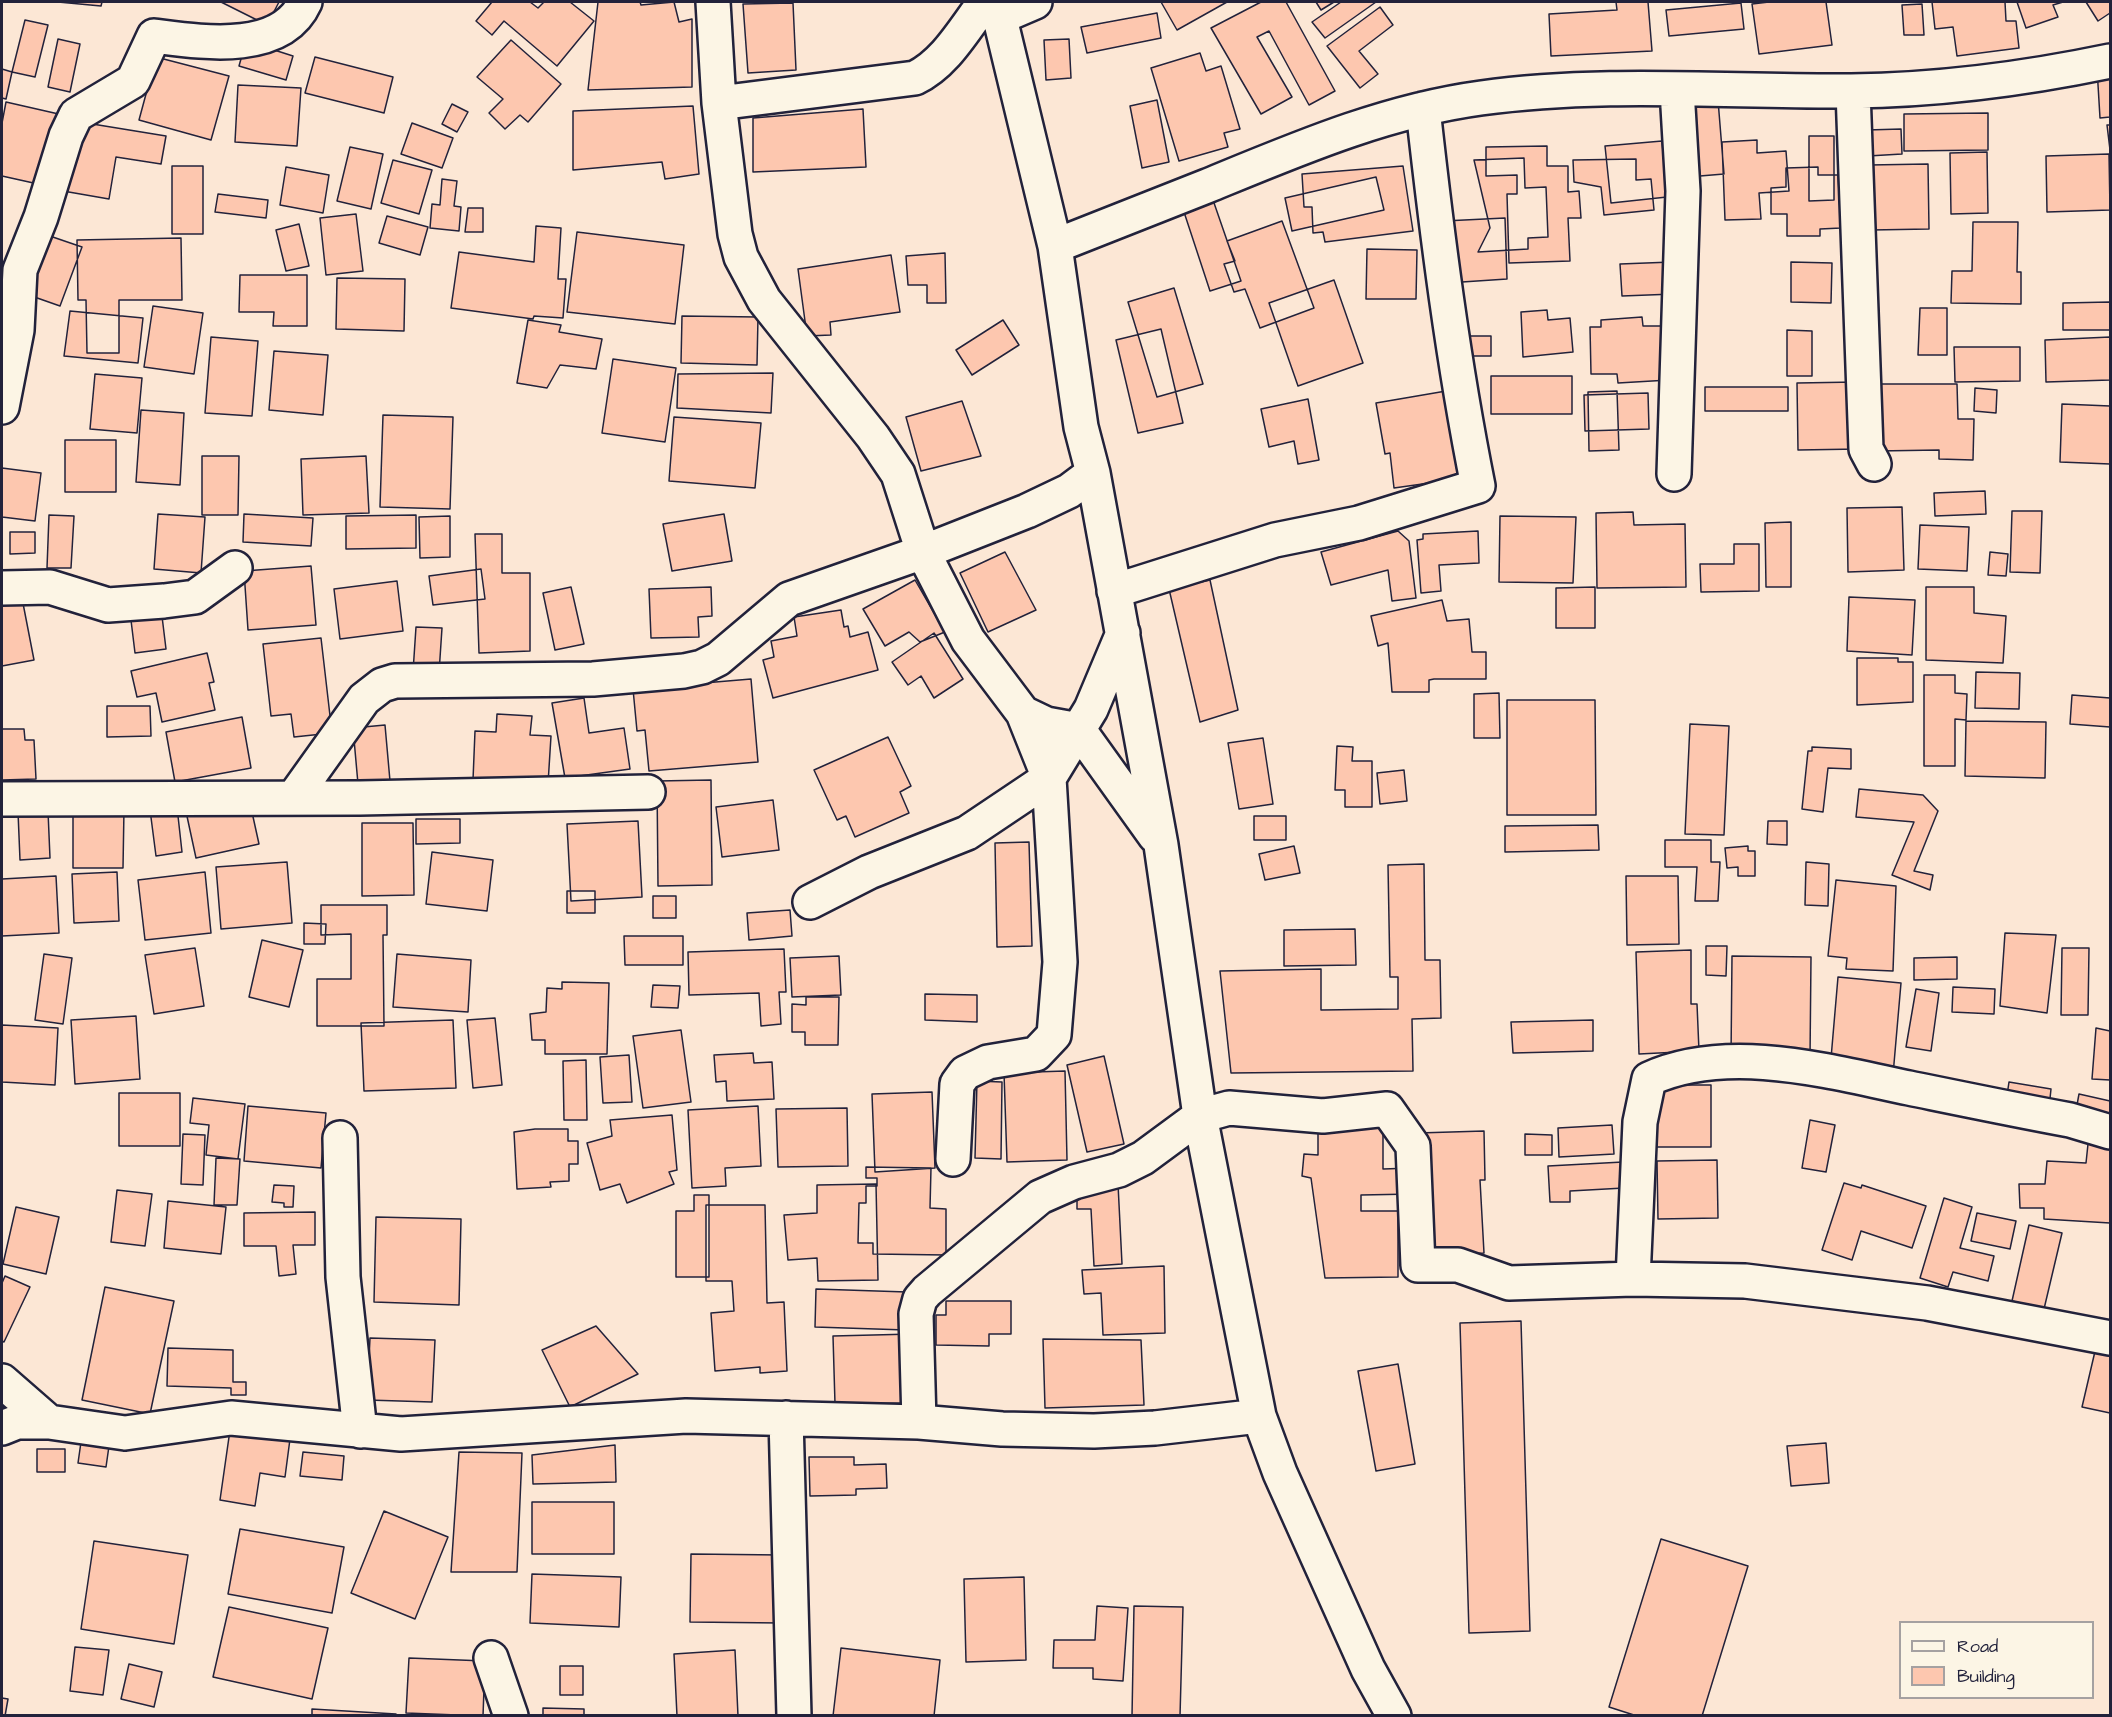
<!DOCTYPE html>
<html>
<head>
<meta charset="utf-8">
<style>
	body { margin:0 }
	#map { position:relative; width:2112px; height:1717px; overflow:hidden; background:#fce7d5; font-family:"Architects Daughter",sans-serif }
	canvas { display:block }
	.frame { position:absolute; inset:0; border:3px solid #22223b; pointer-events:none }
	.legend { position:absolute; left:1899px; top:1621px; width:195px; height:78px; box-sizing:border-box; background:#fcf5e5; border:2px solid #a5a1a1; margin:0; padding:8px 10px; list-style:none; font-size:18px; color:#22223b }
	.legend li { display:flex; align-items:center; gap:12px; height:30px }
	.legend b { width:30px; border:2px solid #a5a1a1 }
</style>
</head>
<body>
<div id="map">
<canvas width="2112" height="1717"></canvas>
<div class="frame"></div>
<ul class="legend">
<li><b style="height:8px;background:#fcf5e5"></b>Road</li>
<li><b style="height:16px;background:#fdc7af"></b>Building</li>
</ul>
</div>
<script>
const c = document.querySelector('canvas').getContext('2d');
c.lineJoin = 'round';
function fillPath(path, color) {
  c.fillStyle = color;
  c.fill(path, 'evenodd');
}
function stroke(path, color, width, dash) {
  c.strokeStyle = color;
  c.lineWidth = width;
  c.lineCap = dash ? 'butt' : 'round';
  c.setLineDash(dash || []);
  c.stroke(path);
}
const building = new Path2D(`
	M58,2H102L101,6Z
	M221,2H279L267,25Z
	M492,2H530L538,8L544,2H570L594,21L557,66L504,21L492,35L476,21Z
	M598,2H640L641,5L674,2L679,22L692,19V87L588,90Z
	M1161,2H1227L1177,30Z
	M1261,2H1286L1335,91L1309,105L1269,31L1257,37L1292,97L1261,114L1211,28Z
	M1316,2H1334L1321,10Z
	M1341,2H1376L1325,38L1312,22Z
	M1616,2H1648L1652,51L1551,56L1549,14L1617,10Z
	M1769,2H1826L1832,45L1759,54L1752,4Z
	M1932,2H2005L2006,21H2016L2019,48L1957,56L1953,27L1935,29Z
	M2017,2H2063L2053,5L2058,17L2026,28Z
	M2086,2H2110V13L2098,21Z
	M793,3L796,70L748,73L743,4Z
	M1741,3L1744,29L1669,36L1666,10Z
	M1922,4L1924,35H1904L1902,5Z
	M1380,7L1393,25L1359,51L1378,74L1360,88L1327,46Z
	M1157,13L1161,38L1087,53L1081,27Z
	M25,20L48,25L35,77L12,72Z
	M58,39L80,44L70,92L48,87Z
	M1069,39L1071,78L1046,80L1044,40Z
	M511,40L561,84L528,122L520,115L505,129L489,113L503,99L477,77Z
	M246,41L293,56L286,80L239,66Z
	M1200,53L1206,71L1221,66L1240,129L1224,133L1228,147L1179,161L1151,68Z
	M156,57L229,76L211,140L139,120Z
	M315,57L393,77L384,113L305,93Z
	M2097,68H2110V117L2100,118Z
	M2,69L12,72L6,99L2,98Z
	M238,85L301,88L297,146L235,142Z
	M1157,100L1169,162L1142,168L1130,106Z
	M1718,100L1724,174L1700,176L1693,102Z
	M6,102L63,115L47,186L2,176V123Z
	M452,104L468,112L457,132L442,124Z
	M693,106L699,174L665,179L662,162L573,170V111Z
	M863,109L866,167L753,172V118Z
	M1988,113V150L1904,151V114Z
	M74,121L166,136L161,164L116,157L109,199L63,191Z
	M412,123L453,138L442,168L401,154Z
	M2107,125H2110V150Z
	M1901,129L1902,154L1868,156L1867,130Z
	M1809,136H1834V200L1809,201Z
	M1757,140V153L1786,151L1789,191L1759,193L1761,219L1725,220L1722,142Z
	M1662,141L1667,197L1611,203L1605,146Z
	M1547,146V166H1568V192L1579,191L1581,218H1568L1570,261L1509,263L1507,194H1517V175L1486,176V147Z
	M350,147L383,154L371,209L337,201Z
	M1987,152L1988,213L1951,214L1950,153Z
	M2109,154L2110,210L2047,212L2046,156Z
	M1524,158L1525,188L1546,187L1548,237L1528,238V249L1478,252L1490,228L1474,160Z
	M1636,159V180L1651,179L1654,210L1604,215L1601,187L1574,182L1573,160Z
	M393,160L432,170L419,214L381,203Z
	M1928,164L1929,229L1871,230L1869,165Z
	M172,166H203V234H172Z
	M1403,166L1413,231L1325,242L1323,232L1313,233L1312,207H1304L1302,174Z
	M286,167L329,175L323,213L280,205Z
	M1818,167V175H1838L1841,228L1820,229V236H1787V214H1771V188L1786,187V168Z
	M1376,177L1384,210L1292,231L1285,198Z
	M442,179L457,181L454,206L461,207L459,231L430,228L432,204L440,205Z
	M218,194L268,200L266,218L215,212Z
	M1213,200L1241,281L1210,291L1183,209Z
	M468,208H483V232H465Z
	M356,214L363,271L326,275L320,218Z
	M387,216L428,227L420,255L379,243Z
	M1505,218L1507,279L1447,283L1444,221Z
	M1282,221L1314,308L1260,328L1245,289L1234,292L1224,264L1235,261L1227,241Z
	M1973,222H2018L2017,272H2021V304L1951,303L1952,271H1972Z
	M299,224L309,266L286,271L276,230Z
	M536,226L561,228L558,279H566L563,318L534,316L533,319L451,308L459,252L534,262Z
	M577,232L684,245L675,324L567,312Z
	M44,234L82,247L60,306L23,293Z
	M181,238L182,300H119V353H87L86,300H78L77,240Z
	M1367,249L1417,250L1416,299H1366Z
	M945,253L946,303H927V285H908L906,256Z
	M891,255L900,312L830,322L831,335L807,336L798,269Z
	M1672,262L1674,294L1622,296L1620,264Z
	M1791,262L1832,263L1831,303L1791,302Z
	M240,275H307V326H273L274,312H239Z
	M337,278L405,279L404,331L336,329Z
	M1334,280L1363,363L1298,386L1269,303Z
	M1174,288L1203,384L1157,397L1128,302Z
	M2110,302V330H2063V303Z
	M153,306L203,313L194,374L144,367Z
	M1920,308H1947V355H1918Z
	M1547,310L1548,320L1570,318L1573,352L1523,357L1521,312Z
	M70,311L143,318L138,363L64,356Z
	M682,316L758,317L757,365L681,363Z
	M1642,317L1643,326H1665L1669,380L1618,383L1617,374H1591L1590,327H1601V320Z
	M528,320L561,325L559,332L602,339L596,369L560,365L547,388L517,383Z
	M1003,320L1019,345L972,375L956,350Z
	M1161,329L1183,423L1138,433L1116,340Z
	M1787,330L1812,331V376H1787Z
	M1470,336H1491V356H1470Z
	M211,337L258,341L252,416L205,413Z
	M2110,337V380L2046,382L2045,340Z
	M1954,347H2020V381L1955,382Z
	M274,351L328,355L323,415L269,410Z
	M613,359L676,368L665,442L602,433Z
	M773,373L771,413L677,408L678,374Z
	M95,374L142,378L137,433L90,429Z
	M1491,376H1572V414H1491Z
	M1857,382L1859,449L1798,450L1797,383Z
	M1877,384H1957L1958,419H1974L1973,460L1939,459V450L1877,451Z
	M1705,387H1788V411H1705Z
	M1975,388L1997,390L1996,413L1974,411Z
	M1452,390L1460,441L1453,443L1458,479L1394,488L1390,453L1385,454L1376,403Z
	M1617,391L1619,450L1589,451L1588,392Z
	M1648,393L1649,429L1585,431L1584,395Z
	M1308,399L1319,460L1298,464L1294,441L1269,447L1261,409Z
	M962,401L981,456L921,471L906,417Z
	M2062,404L2110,406V464L2060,462Z
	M141,410L184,413L180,485L136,482Z
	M383,415L453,417L450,509L380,507Z
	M674,417L761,423L755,488L669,481Z
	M65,440H116V492H65Z
	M202,456H239L238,515H202Z
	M366,456L369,513L303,515L301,459Z
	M2,468L41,473L35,521L2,517Z
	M1985,491L1986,514L1935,516L1934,493Z
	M1902,507L1904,570L1848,572L1847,508Z
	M2012,511H2042L2040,573L2010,572Z
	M1633,512L1634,525L1685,524L1686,587L1597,588L1596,513Z
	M158,514L205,517L201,573L154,569Z
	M244,514L313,518L311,546L243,542Z
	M724,514L732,561L672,571L663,524Z
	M49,515L74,516L71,568H47Z
	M416,515V548L346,549V516Z
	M450,516V557L420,558L419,517Z
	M1500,516L1576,517L1573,583L1499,582Z
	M1791,522V587H1766L1765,523Z
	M1920,525L1969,527L1967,571L1918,569Z
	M1398,531L1409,541L1416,598L1392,601L1388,570L1331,585L1321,552Z
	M1478,531L1479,563L1439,565L1441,591L1421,593L1417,540L1423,539V534Z
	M10,532H35V553L10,554Z
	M475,534H502V573H530V651L479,653Z
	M1734,544H1759V591L1701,592L1700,564H1734Z
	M1005,552L1036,610L988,632L960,573Z
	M1990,552L2008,554L2006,576L1988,575Z
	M311,566L316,625L248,630L244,571Z
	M481,569L485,599L433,605L429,576Z
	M915,580L945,632L920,642L909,632L885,646L863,609Z
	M1210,580L1238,710L1200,722L1169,589Z
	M397,581L403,631L340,639L334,589Z
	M571,587L584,644L555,650L543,593Z
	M711,587L712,616L698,617L699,637L651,638L649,589Z
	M1595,587V628H1556V588Z
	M1926,587H1974V613L2006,616L2003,663L1926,660Z
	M21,593L34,660L2,666V597Z
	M1849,597L1915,600L1912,655L1847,651Z
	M1442,600L1447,621L1469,619L1472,652H1486V679H1434L1429,680V692H1392L1388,643L1378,646L1371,616Z
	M161,608L166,649L135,653L130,612Z
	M841,610L844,627L848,626L850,637L868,632L878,670L773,698L763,660L774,657L771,641L797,636L794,617Z
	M416,627L442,628L439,673L413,672Z
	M934,633L963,679L934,698L921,676L908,685L892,662Z
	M321,638L332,733L294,737L291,714L271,716L263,644Z
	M207,653L214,682L209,683L215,710L162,722L156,693L137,697L131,671Z
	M1857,658H1898V662H1913V702L1857,705Z
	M1976,672L2020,673L2019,709L1975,708Z
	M1924,675H1955V693L1967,694L1966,720L1955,719V766H1924Z
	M751,679L758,762L649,771L645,730L637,731L633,689Z
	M1499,693L1500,738H1474V694Z
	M2072,695L2110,698V727L2070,724Z
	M584,698L589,733L624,728L630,769L565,778L552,703Z
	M1507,700H1595L1596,815H1507Z
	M107,706H150L151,736L107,737Z
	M497,714L532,716L530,735L551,736L548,784L473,780L475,731L496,732Z
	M242,717L251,768L175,782L166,732Z
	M1966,721L2046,722L2045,778L1965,776Z
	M1690,724L1729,726L1724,835L1685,834Z
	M385,725L390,781L358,784L353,728Z
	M2,729H24L25,740H34L36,779L2,780Z
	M888,737L911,786L900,792L909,813L855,837L846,816L837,820L814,770Z
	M1263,738L1273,804L1239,809L1228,743Z
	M1337,746L1353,747L1352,761H1372V807H1345V790H1335Z
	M1812,747L1851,749V769L1828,768L1823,812L1802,809L1808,751H1812Z
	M1404,770L1407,801L1380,804L1377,773Z
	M711,780L712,885L658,886L657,781Z
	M1859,789L1923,795L1938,811L1914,871L1933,875L1930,890L1892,875L1914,822L1856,817Z
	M248,794L259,844L196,858L185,807Z
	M176,798L182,852L156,856L149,802Z
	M773,800L779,850L722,857L716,807Z
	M73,809H124L123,868H73Z
	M48,811L50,858L20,860L18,812Z
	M1254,816H1286V840H1254Z
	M416,819H460V843L416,844Z
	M638,821L642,897L571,901L567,824Z
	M1768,821H1787V845L1767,844Z
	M362,823H413L414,895L362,896Z
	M1598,825L1599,850L1505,852V826Z
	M1665,840H1711V862H1720L1718,901H1695L1697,867H1665Z
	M1029,842L1032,946L997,947L995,843Z
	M1294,846L1300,873L1265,880L1259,854Z
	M1748,846V851H1755V876H1738V867L1727,868L1725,848Z
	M432,852L493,860L487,911L426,904Z
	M287,862L292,923L221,929L216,867Z
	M1806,862L1829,864L1828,906L1805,905Z
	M1424,864L1425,960H1440L1441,1018L1412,1019L1413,1071L1231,1073L1220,971L1321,969V1010L1398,1009V977H1390L1388,865Z
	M117,872L119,921L74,923L72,874Z
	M205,872L211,933L145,940L138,880Z
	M56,876L59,933L2,936V879Z
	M1626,876H1678L1679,944L1627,945Z
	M1836,880L1896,886L1893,971L1846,969L1847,958L1828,956Z
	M567,891H595V913H567Z
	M653,896H676V918H653Z
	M321,905H387V935H383L384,1026H317V979H351V934L321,935Z
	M790,910L792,936L749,940L747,913Z
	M304,923L326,924L325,944H304Z
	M1355,929L1356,965L1284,966V930Z
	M2005,933L2056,935L2047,1013L2000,1006Z
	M624,936H683V965H625Z
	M262,940L303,950L289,1007L249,997Z
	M1706,946H1727L1726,976L1706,975Z
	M195,948L204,1006L154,1014L145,955Z
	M2062,948H2089L2088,1015H2061Z
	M784,949L786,992H779L781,1024L761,1026L759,993L689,995L688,952Z
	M1691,950V1004H1697L1699,1051L1639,1054L1636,952Z
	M44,954L72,958L63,1024L35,1020Z
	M397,954L471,960L468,1012L393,1007Z
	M839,956L841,995L792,997L790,958Z
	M1732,956L1811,957L1810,1058L1731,1057Z
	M1957,957V979L1914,980V958Z
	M1838,977L1901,983L1893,1075L1830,1070Z
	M562,982L609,983L607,1054H545V1040H532L530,1014L546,1012L547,988L562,989Z
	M653,985L680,986L678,1008L651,1007Z
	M1953,987L1995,989L1994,1014L1952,1012Z
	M1916,989L1939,993L1931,1051L1906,1047Z
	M925,994L977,995V1022L925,1020Z
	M806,997H839L838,1045H805V1032H792V1004L806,1005Z
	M136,1016L140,1079L75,1084L71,1020Z
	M495,1018L502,1085L473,1088L467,1020Z
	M453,1020L456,1088L364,1091L361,1023Z
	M1593,1020V1051L1513,1053L1511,1022Z
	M2,1025L58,1028L55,1085L2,1082Z
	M2096,1028L2110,1031V1080L2092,1079Z
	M681,1030L691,1102L643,1108L633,1036Z
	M753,1053L754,1063L772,1062L774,1099L727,1101L726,1081L716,1082L714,1055Z
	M629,1055L632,1102L603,1103L600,1057Z
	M1104,1056L1124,1144L1087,1152L1067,1065Z
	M586,1060L587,1120H564L563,1061Z
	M1065,1071L1067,1160L1007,1162L1004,1073Z
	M977,1081L1002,1082L1001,1159L975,1158Z
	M2009,1082L2051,1089L2049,1108L2006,1102Z
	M1654,1085H1711V1147H1654Z
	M932,1092L935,1168L875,1172L872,1094Z
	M119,1093H180V1146H119Z
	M2079,1094L2110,1101V1129L2074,1121Z
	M193,1098L245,1104L238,1159L206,1155L209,1125L190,1123Z
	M248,1106L326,1113L321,1168L244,1161Z
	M758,1106L761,1166L725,1168L726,1186L692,1188L688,1110Z
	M847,1108L848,1166L778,1167L776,1109Z
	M672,1115L677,1170L669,1172L674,1184L627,1203L620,1184L600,1190L587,1143L612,1136L610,1120Z
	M1810,1120L1835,1125L1826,1172L1802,1168Z
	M1612,1125L1614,1154L1559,1157L1558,1128Z
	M1383,1127V1169L1412,1168L1413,1194L1361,1195V1211H1398V1277L1325,1278L1311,1178L1302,1176L1304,1154L1318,1155V1128Z
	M535,1129H568V1141H578V1164H569V1181L550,1182L551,1187L517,1189L514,1132Z
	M1484,1131L1485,1180H1480L1484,1253L1424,1257L1418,1133Z
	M183,1134L205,1135L203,1185L181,1184Z
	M1525,1134L1552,1135V1155H1525Z
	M2088,1144L2110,1146V1223L2044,1219V1208H2020L2019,1184H2045L2047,1161L2086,1163Z
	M216,1158L240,1159L237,1205H214Z
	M1717,1160L1718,1218L1658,1219L1657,1161Z
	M1623,1162L1624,1188L1570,1191V1202H1550L1548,1166Z
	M866,1167L931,1168L930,1208L946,1209V1255L873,1254V1243H858L859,1203H866V1186H877V1178H866Z
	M1844,1183L1861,1188L1862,1185L1926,1206L1912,1248L1861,1231L1852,1260L1822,1250Z
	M876,1184L878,1280L818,1281L817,1258L788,1260L784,1215L817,1213V1185Z
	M1077,1184H1118L1122,1264L1094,1266L1091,1209H1077Z
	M274,1185L294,1186L293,1207H284V1203L272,1202Z
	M117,1190L152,1194L145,1246L111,1242Z
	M694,1195H709V1277H676V1211H694Z
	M1944,1198L1972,1207L1960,1248L1994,1256L1988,1281L1953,1272L1948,1287L1920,1278Z
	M168,1201L226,1207L221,1254L164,1248Z
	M706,1205H765L767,1303L784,1302L787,1371L760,1373V1367L715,1371L711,1313L734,1311L732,1281H706Z
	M16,1207L59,1217L46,1274L3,1264Z
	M315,1212V1245H293L296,1274L279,1276L276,1246H244V1213Z
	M1977,1213L2016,1221L2010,1249L1971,1241Z
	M376,1217L461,1219L459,1305L374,1302Z
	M2029,1225L2062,1233L2044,1309L2012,1301Z
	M1164,1266L1165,1333L1103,1335L1101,1293L1084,1294L1082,1270Z
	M5,1276L30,1287L4,1342L2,1341V1283Z
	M105,1287L174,1301L150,1414L82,1400Z
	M816,1289L907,1292L906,1330L815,1327Z
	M946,1301H1011V1334H989V1346L936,1345V1315H946Z
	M1521,1321L1530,1631L1469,1633L1460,1323Z
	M596,1326L638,1374L570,1407L542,1350Z
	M913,1334L914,1403L835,1404L833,1336Z
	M370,1338L435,1340L432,1402L367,1400Z
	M1043,1339L1141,1340L1144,1405L1045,1408Z
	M2096,1347L2110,1350V1413L2082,1407Z
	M168,1348L233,1350V1382H246V1395H231V1388L167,1386Z
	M1398,1364L1415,1464L1376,1471L1358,1371Z
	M230,1430L290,1439L285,1477L260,1473L255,1506L220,1500Z
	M81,1442L109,1446L106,1467L78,1463Z
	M1826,1443L1829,1483L1791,1486L1787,1446Z
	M615,1445L616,1482L533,1484L532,1455Z
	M37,1449H65V1472H37Z
	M303,1452L344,1456L342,1480L300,1476Z
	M459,1452L522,1453L517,1572H451Z
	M809,1457H854V1465L886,1464L887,1488L856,1489V1495L810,1496Z
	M532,1502H614V1554H532Z
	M384,1511L448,1537L415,1619L351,1593Z
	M240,1529L344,1547L332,1613L228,1594Z
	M1661,1539L1748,1566L1702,1716H1637L1609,1707Z
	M94,1541L188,1555L174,1644L81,1629Z
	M691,1554L782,1555L781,1623L690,1622Z
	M532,1574L621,1577L619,1627L530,1623Z
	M1024,1577L1026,1660L966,1662L964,1579Z
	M1097,1606L1128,1608L1123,1681L1093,1679V1668H1053L1054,1640H1095Z
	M1134,1606L1183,1607L1180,1716H1132Z
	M229,1607L328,1628L312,1699L213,1677Z
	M75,1647L109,1650L103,1695L70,1691Z
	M841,1648L940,1660L934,1716H833Z
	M735,1650L738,1716H677L674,1654Z
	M409,1658L485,1661L483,1716L406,1713Z
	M129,1664L162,1672L154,1707L121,1699Z
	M560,1666H583V1695H560Z
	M2,1698L8,1699L5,1716H2Z
	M543,1708L584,1709V1716H543Z
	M312,1709L396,1714V1716H312Z`);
const minor = new Path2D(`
	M713,2L719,103L735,234L741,257L764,300L873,437L898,474L923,552L968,640L1023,713L1049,778L1060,962L1054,1035L1036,1054L988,1062L965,1073L957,1084L953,1159
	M996,2L1055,246L1081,427L1093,473L1161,845L1200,1116L1259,1416L1280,1473L1368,1669L1394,1716
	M1000,17L1035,2
	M1853,91L1866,449L1874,464
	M719,103L915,78C946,63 964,29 985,2
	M1055,246C1106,226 1157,206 1207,186C1297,149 1385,111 1481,98C1603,81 1728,92 1851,91C1939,90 2024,79 2110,61
	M2,407L17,330L20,270L41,217L66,136L76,115L133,81L154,36C201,42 281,55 305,2
	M1674,474L1683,191L1677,90
	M2,588L50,587L108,605L164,601L195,597L235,568
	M1114,591L1275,540L1359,523L1478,486C1453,361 1437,235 1423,109
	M1023,713L1046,724L1079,730L1155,836
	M294,797L364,699L382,685L395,681L593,679L684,671L702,667L718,659L789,599L923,552L1027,511L1069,491L1093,473
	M2,799L360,798L648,792
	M810,902L869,872L967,833L1049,778L1091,709L1123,633
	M340,1138L343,1277L360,1431
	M1633,1279L1640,1122L1649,1079C1727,1043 1828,1071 1909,1088C1963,1099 2016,1110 2070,1120L2110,1132
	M2,1381L49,1422
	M786,1418L794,1716
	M919,1422L916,1314L920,1299L927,1291L1040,1197L1074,1182L1119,1170L1143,1158L1200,1116L1229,1108L1323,1116L1387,1109L1413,1146L1418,1265H1458L1509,1283L1633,1279L1745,1281L1927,1303L2110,1338
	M2,1428L17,1422H49L125,1433L231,1418L401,1434L686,1416L919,1422L1002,1429L1094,1431L1155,1428L1259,1416
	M491,1658L511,1716`);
fillPath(building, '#fdc7af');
stroke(building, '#22223b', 1.5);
stroke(minor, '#22223b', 38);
stroke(minor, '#fcf5e5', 33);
</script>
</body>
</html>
